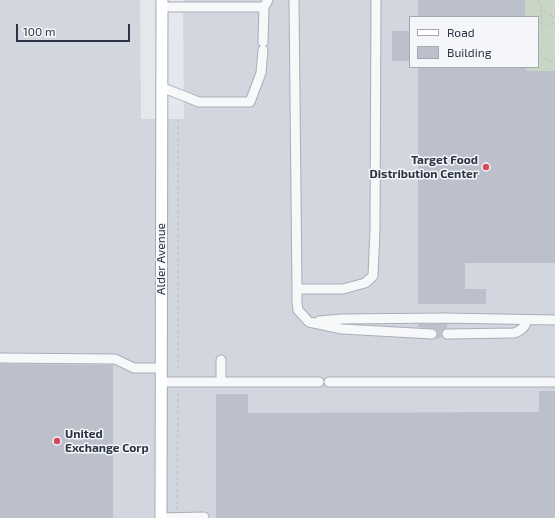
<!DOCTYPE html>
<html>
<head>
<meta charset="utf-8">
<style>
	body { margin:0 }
	#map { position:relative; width:555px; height:518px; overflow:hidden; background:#e4e7ec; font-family:"Exo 2",sans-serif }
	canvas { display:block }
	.legend { position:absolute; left:409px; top:16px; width:130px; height:52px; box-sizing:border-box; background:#f4f6f9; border:1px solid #a4a8b1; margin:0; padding:5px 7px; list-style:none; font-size:12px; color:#2b3445 }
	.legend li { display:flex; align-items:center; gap:8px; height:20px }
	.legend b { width:20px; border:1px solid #a4a8b1 }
	.scale { position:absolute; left:16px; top:24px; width:114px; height:18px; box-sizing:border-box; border:2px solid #2b3445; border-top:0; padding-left:5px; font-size:12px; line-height:14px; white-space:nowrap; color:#2b3445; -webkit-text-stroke:3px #f4f6f9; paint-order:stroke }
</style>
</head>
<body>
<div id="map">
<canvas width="555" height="518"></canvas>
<ul class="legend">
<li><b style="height:5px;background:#fff"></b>Road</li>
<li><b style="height:11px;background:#bbc0ca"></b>Building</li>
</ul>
<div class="scale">100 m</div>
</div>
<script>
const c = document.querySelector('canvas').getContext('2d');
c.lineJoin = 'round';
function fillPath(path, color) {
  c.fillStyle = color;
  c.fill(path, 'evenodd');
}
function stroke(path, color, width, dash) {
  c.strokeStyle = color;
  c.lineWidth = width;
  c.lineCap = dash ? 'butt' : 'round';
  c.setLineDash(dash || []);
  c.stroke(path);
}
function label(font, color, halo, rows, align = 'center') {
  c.font = font + ' "Exo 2",sans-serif';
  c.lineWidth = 3;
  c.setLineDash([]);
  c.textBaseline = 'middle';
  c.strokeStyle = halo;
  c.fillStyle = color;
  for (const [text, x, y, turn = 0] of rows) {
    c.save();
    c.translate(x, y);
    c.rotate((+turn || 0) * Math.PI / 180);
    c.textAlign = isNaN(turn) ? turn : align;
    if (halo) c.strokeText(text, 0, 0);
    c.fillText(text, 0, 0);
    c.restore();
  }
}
const built = new Path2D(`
	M0,0H140L141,119H184L183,0H555V518H0ZM410,17H538V67H410Z`);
const green = new Path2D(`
	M525,0H555V71H526V67H538V17H525Z`);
const building = new Path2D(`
	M418,0H525V17H418Z
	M392,31H410V61H392Z
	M418,67H526V71H555V263H465V289H486V304H418Z
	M418,324H447V328L442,331V337H437L438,334L436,329L418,327Z
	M0,364L113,365V518H0Z
	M539,391H555V518H216V394H248V413L539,412Z`);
const minorTunnel = new Path2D(`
	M432,334H447`);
const path = new Path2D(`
	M538,0C540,9 546,14 555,16
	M541,9L542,27
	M551,16L555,18
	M538,36C541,28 547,25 555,23
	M538,48C541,57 547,60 555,62
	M178,369V119
	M177,510L178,393`);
const minor = new Path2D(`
	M294,0L297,289
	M376,0L375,230L373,276L365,283L343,289H297V303L298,310L309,322L342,329L432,334
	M161,7H264
	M263,42L264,7L268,0
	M161,87L199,102H250L261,73L263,50
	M319,321L342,319L444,318L555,320
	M447,334L514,333C520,331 526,327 526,320
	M0,358L115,359L134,368H161
	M162,382H319
	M221,382V360
	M329,382H555
	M161,518L204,517`);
const major = new Path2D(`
	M161,518L162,0`);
const markers = [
	[486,167,4,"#d1495b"],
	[57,441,4,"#d1495b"]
];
const poiNames = [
	["Target Food",478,160],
	["Distribution Center",478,174],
	["United",65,434,"left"],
	["Exchange Corp",65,448,"left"]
];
const streetNames = [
	["Alder Avenue",161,259,-90]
];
fillPath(built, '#d2d6de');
fillPath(green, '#c9d6c5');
fillPath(building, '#bbc0ca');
stroke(minorTunnel, '#bfc3cb', 9, [9, 4.5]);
stroke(minor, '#a9aeb7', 11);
stroke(major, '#a3abb8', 13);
stroke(path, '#c2c5cb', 1.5, [3, 3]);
stroke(minor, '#f7f8fa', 9);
stroke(major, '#fff', 11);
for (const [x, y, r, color] of markers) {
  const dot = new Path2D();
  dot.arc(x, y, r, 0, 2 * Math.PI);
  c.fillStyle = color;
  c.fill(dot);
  stroke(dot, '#f4f6f9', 1.5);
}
label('bold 12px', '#2b3445', '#f4f6f9', poiNames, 'right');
label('12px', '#2b3445', '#f4f6f9', streetNames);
</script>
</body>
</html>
